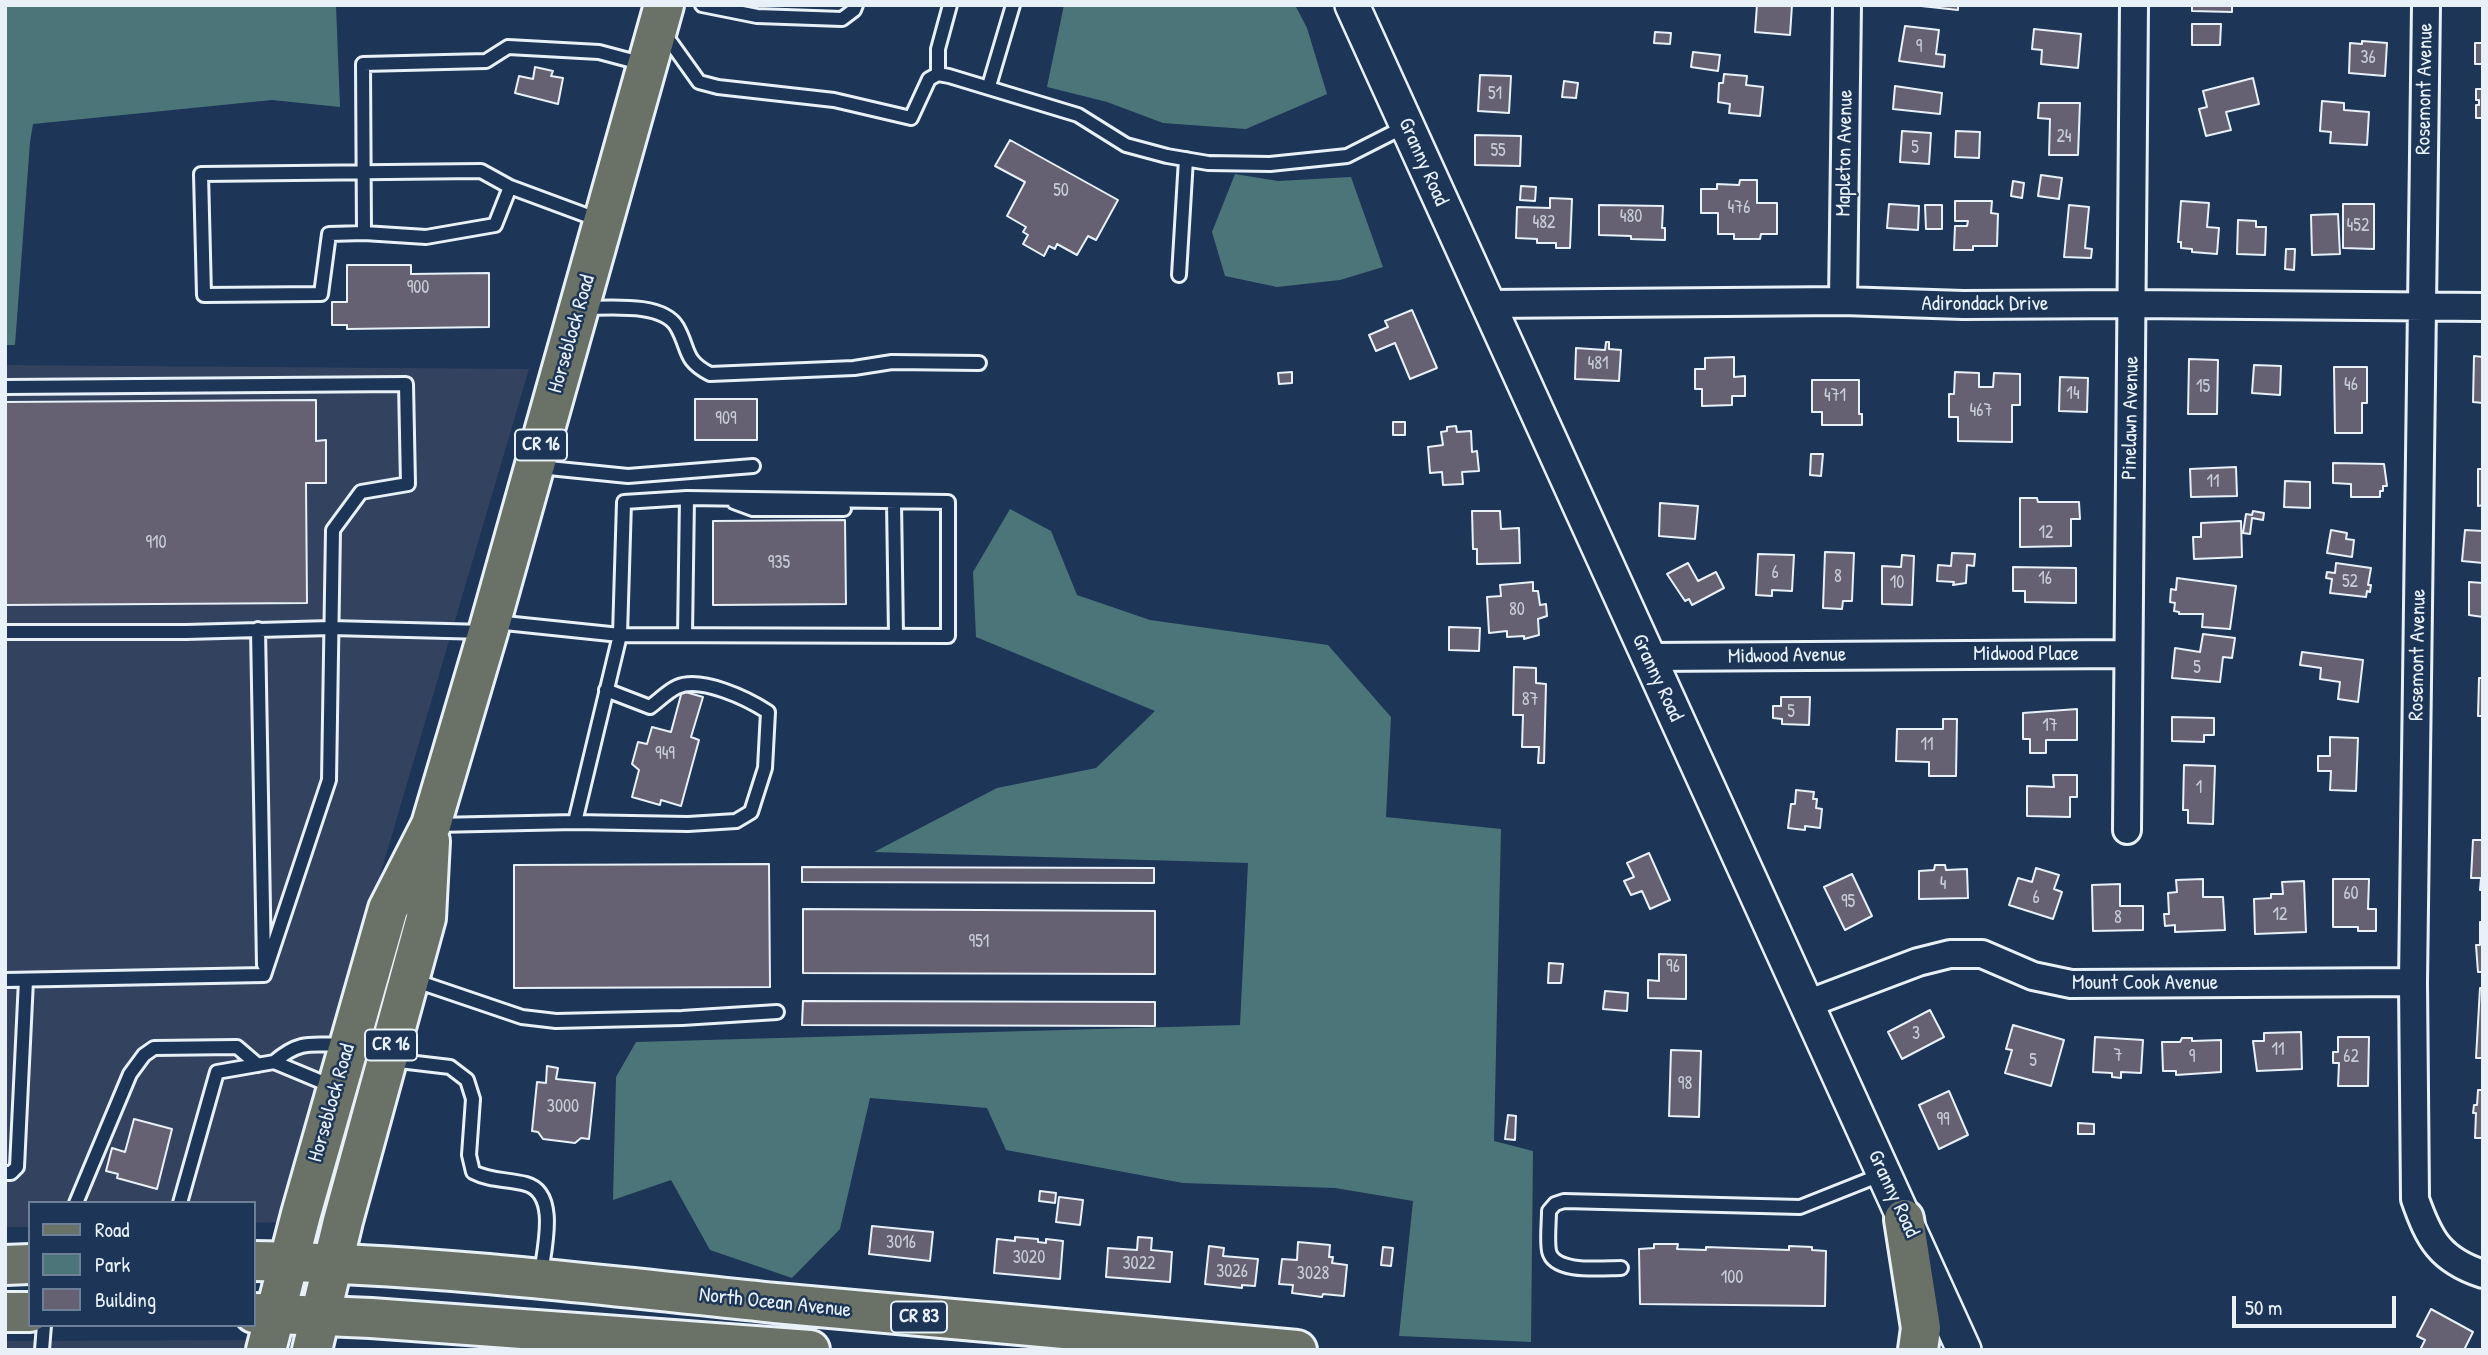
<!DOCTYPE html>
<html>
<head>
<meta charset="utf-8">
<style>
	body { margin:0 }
	#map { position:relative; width:2488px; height:1355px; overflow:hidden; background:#1d3557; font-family:"Patrick Hand",sans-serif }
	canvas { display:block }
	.frame { position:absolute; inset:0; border:7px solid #e8f1f8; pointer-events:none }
	.legend { position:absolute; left:28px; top:1201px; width:228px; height:126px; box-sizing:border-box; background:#1d3557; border:2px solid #6e8097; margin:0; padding:9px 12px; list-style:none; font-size:21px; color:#e8f1f8 }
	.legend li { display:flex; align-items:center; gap:14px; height:35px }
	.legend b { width:35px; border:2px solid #6e8097 }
	.scale { position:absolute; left:2232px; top:1296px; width:164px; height:32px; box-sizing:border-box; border:4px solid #e8f1f8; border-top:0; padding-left:9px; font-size:21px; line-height:24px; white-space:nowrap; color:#e8f1f8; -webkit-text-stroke:5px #1d3557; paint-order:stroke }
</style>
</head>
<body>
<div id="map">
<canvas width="2488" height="1355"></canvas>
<div class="frame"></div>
<ul class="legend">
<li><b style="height:9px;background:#6a7166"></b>Road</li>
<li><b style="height:19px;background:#4c757a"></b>Park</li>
<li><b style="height:19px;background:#656172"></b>Building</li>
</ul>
<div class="scale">50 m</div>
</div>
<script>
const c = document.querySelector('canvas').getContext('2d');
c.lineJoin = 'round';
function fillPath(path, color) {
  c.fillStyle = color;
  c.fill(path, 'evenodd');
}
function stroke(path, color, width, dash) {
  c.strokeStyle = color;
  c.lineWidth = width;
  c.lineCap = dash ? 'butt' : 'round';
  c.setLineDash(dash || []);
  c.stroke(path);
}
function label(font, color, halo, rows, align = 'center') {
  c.font = font + ' "Patrick Hand",sans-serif';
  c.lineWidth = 5;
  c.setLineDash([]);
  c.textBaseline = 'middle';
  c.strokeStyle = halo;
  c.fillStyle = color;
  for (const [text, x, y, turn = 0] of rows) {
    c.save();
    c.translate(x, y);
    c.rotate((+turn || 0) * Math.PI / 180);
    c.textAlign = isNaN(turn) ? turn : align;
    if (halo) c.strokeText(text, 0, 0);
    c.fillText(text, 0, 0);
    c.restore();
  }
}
const built = new Path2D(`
	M5,365L529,369L278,1222L254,1223V1203H30V1227H5Z
	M259,1340L257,1350H5V1341Z`);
const green = new Path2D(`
	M5,5H336L340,107L272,100L33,124L30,142L15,345H5Z
	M1064,5H1295L1307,28L1327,94L1246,129L1163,123L1107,102L1047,87Z
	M1235,174L1278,181L1351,177L1383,267L1340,280L1277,287L1225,276L1212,232Z
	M1010,509L1051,531L1077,595L1150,620L1328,645L1391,717L1386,817L1501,829L1494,1141L1533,1151L1531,1342L1399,1336L1413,1201L1335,1188L1183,1183L1006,1150L987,1108L870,1098L840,1229L792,1278L710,1250L671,1180L613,1200L616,1077L636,1042L1240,1025L1248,863L874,852L997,788L1096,768L1155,711L976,637L973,572Z`);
const building = new Path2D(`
	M1757,5H1792L1790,35L1755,32Z
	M1912,5H1958V10Z
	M2192,5H2232V12L2192,11Z
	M2192,24H2221L2220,45H2192Z
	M1905,26L1939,30L1936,54L1945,55L1944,67L1899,61Z
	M2034,29L2081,34L2078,68L2041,64L2042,50L2032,49Z
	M1655,32L1671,33L1670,44L1654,43Z
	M2362,41L2387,43L2385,76L2349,73L2350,43L2362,44Z
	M2475,43H2483V64H2475Z
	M1693,52L1720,55L1718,71L1691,67Z
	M535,67L553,71L551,76L563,78L558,104L515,93L519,76L533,79Z
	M1724,74L1747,76L1746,85L1763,87L1760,116L1729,113L1730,104L1718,102L1719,83H1723Z
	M1480,75L1511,76L1509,113L1478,111Z
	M2253,78L2259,104L2226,112L2231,130L2206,136L2199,109L2207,107L2203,91Z
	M1564,81L1578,83L1576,98L1562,97Z
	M1895,86L1942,93L1940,114L1893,109Z
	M2476,89H2483V118H2476V105H2479V100H2476Z
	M2322,101L2344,103V110L2369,112L2367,145L2330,143L2331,132L2320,131Z
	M2039,103H2080L2078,155H2049L2050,119L2038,118Z
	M1902,131L1931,133L1929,164L1900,162Z
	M1956,131L1980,132L1979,158L1955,157Z
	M1475,135L1521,136L1520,166L1475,165Z
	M1010,140L1118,200L1096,240L1088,236L1077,255L1057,244L1055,249L1049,246L1044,256L1023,244L1028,235L1023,232L1026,227L1007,216L1025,182L995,166Z
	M2041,175L2062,178L2059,199L2038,196Z
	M1740,180H1757V203H1777V234H1761L1760,239H1734V234H1718V213H1701V189H1717V184L1739,185Z
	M2013,181L2024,183L2022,198L2011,196Z
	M1521,186L1536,187L1535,201L1520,200Z
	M1550,198L1572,199L1570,248H1556V243H1537V239L1516,238L1517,207L1550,208Z
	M1955,201H1992L1991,213L1998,214L1997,246H1973V250H1954L1955,226H1967L1968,221H1955Z
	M2181,201L2209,203L2207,227L2219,228L2217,254L2192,252V249L2181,248V242H2178Z
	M1889,204L1919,206L1918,230L1887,228Z
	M2343,204H2374V249L2343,248Z
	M1599,205L1663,206L1662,228H1665V240L1631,239V236L1599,235Z
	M1925,205H1942V229H1926Z
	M2069,205L2089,207L2085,248L2092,249L2091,258L2064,257Z
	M2338,214L2340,254L2312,255L2311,215Z
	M2238,220L2256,221V227H2266L2265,255L2237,254Z
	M2286,249H2295L2294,270L2285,269Z
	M347,265H411V274L489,273V327L347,329V325H332V302H347Z
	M1412,310L1437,368L1410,379L1395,343L1376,351L1369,335L1388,327L1385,321Z
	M1606,342H1609V349L1621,350L1619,381L1575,379L1576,348L1605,350Z
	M2474,356L2483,357V403L2473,402Z
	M1734,357V377L1745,376V396H1732V405L1702,406V389H1695V369H1705V358Z
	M2189,359L2218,360L2217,414H2188Z
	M2254,365L2281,366L2280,395L2252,393Z
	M2334,367H2367V403H2362V433H2335Z
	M1292,372V383L1279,384L1278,373Z
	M1955,372L1979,373V387H1993L1994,373L2020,374V405H2012V442L1958,441V417H1949V394H1954Z
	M2060,377L2088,378L2087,412L2059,411Z
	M1812,380H1859V414H1862V425H1822V412H1812Z
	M695,399H757V440H695Z
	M316,400V441L326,440V483H306L307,603L5,605V402Z
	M1393,422H1405V435H1393Z
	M1456,426L1457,432L1471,431L1472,452L1477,451L1479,471L1462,472L1463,484L1443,485L1442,472L1430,473L1428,447L1443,445L1441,432L1447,431V427Z
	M1811,454H1823L1821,476L1810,475Z
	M2333,463L2384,464L2387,486H2383V491H2380V497H2351V484L2333,483Z
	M2236,467L2237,496L2191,497L2190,469Z
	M2478,469H2483V505L2478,506Z
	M2285,481L2310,482V508L2284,507Z
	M2020,498H2037L2038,502H2079L2080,519H2071V546L2020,547Z
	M1660,503L1698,506L1695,539L1659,536Z
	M1472,511H1500L1501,529L1519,528L1520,563L1477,564V549H1473Z
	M2253,511L2264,513L2263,520L2252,518L2250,534L2243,533L2246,514L2252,515Z
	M845,520L846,604L713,605V521Z
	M2241,521L2242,557L2194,559L2193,537H2201V523Z
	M2331,530L2347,533L2346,539L2354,540L2352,557L2327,553Z
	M2465,530L2483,531V563L2462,561Z
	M1825,552L1854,553L1852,601H1843L1842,609L1823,608Z
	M1952,553L1975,554L1974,566L1967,565L1966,583L1953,585L1954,582L1937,581L1938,565L1951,566Z
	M1758,554L1794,555L1792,591L1772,590V596L1756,595Z
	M1902,555L1914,556L1912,605L1882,604V566L1901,567Z
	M1688,563L1698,581L1716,572L1724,588L1692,605L1689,599L1685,601L1667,574Z
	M2336,563L2371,568L2368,585H2371L2370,592L2367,591L2366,597L2330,593L2332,579L2326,578L2327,572L2335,573Z
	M2013,567L2076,568V603L2025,602V591H2013Z
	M2177,578L2236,586L2230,629L2202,627L2203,614H2179V612L2174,611L2175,603L2170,602L2171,589L2176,590Z
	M1533,582V591H1538L1540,605L1546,604L1547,616L1538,619L1539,635L1524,639V636L1507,637V631L1489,633L1487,597L1501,596L1500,585Z
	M2469,582L2483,583V617L2469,615Z
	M1449,627L1480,628L1479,651L1449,650Z
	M2203,634L2235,638L2232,658L2223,657L2220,682L2172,678L2175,648L2200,652Z
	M2302,652L2363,660L2358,702L2338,699L2340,682L2320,679L2321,668L2300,665Z
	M1514,667L1536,668V683L1546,684L1544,763H1538L1539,747H1522L1523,715H1513Z
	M2479,678H2483V716H2478Z
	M682,691L703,697L691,737L699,740L681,806L661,800L660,805L632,797L639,770L632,764L638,742L647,744L652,727L671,732Z
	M1781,697H1810L1809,725L1782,724V719L1773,718V706H1781Z
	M2077,709V740H2046V753H2030V739H2023V713Z
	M2172,717L2214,718V735H2204V742L2172,741Z
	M1943,719H1957L1956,776H1929V762L1896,761L1897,729H1943Z
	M2330,737L2358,738L2356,791L2330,790L2331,771H2318V756H2330Z
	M2184,765L2215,766L2213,824L2188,823V810H2183Z
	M2053,775H2077V797H2070V817L2027,816V786L2054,787Z
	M1796,790L1814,792L1813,799H1817L1816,808L1822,809L1820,828L1805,826V830L1788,828L1791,804H1795Z
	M2473,840H2483V890H2480L2481,878H2471Z
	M1649,853L1670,900L1650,909L1642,891L1631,895L1624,881L1634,877L1627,863Z
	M769,864L770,987L514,988V865Z
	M1935,865H1945L1946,870L1967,869L1968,898L1919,899V871L1934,870Z
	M802,867L1154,868V883L802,882Z
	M2036,868L2059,875L2054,889L2062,892L2053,919L2009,905L2018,878L2032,882Z
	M1852,874L1872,916L1845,930L1824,887Z
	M2203,879V897H2223L2225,930L2175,932V925L2165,926L2164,914H2169L2168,893L2177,892L2176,880Z
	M2333,879H2369L2368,909H2376V931H2358V927H2333Z
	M2304,881L2306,932L2255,934L2254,899L2271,898V894H2283L2282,882Z
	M2120,884V906H2143V930L2093,931L2092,885Z
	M803,909L1155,911V974L803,973Z
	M2480,922H2483V972H2478L2477,959L2476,945H2480Z
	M1659,954L1686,955V999L1648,998V980L1659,981Z
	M1549,963L1563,964L1561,983H1548Z
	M2480,988H2483V1058H2476Z
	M1605,991L1628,993L1627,1011L1603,1009Z
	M803,1001L1155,1002V1026L802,1025Z
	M1930,1010L1944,1037L1902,1059L1888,1032Z
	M2013,1025L2064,1040L2051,1086L2005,1073L2012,1050L2006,1049Z
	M2301,1032L2302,1069L2257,1071L2253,1041H2264V1033Z
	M2095,1037L2143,1040L2141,1073L2121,1072V1078L2112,1077V1073L2093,1072Z
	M2338,1037H2369L2368,1086H2338L2339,1063H2333V1052H2338Z
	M2182,1038H2192V1041L2221,1040V1072L2176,1075V1071H2163L2162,1042H2180Z
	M1671,1050L1701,1051L1699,1117L1669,1116Z
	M547,1066L558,1068L556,1079L595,1083L589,1139L581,1138L575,1143L543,1139L538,1132L532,1131L537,1082L546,1083Z
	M2478,1090H2483V1138H2475L2476,1113H2473L2474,1105H2477Z
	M1949,1091L1968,1135L1939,1149L1919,1105Z
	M1508,1115L1516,1116L1515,1140L1505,1139Z
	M134,1119L172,1129L157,1189L117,1178L118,1174L106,1171L112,1148L125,1152Z
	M2078,1123L2094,1124V1134H2078Z
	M1040,1191L1056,1193L1055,1203L1039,1201Z
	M1059,1197L1083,1200L1080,1225L1056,1222Z
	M872,1226L933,1232L930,1261L869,1254Z
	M1015,1237L1038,1239V1242L1046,1243V1239L1063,1241L1060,1279L994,1273L997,1239L1015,1241Z
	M1138,1237L1152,1238L1151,1250L1172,1252L1170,1282L1106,1277L1108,1248L1137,1250Z
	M1298,1242L1330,1245L1329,1257H1333L1332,1263L1347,1265L1344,1296L1323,1294L1322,1297L1292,1293L1293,1285L1279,1284L1282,1259L1297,1260Z
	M1654,1244H1678L1677,1249L1706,1250V1247L1789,1250V1246L1812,1247V1250L1826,1251L1825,1306L1640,1304L1639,1249L1654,1248Z
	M1209,1246L1224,1248L1223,1256L1258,1259L1255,1286L1242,1285V1288L1205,1284Z
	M1383,1247L1393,1248L1391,1266L1381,1265Z
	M2431,1309L2473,1332L2464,1350H2420L2425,1340L2417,1336Z`);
const service = new Path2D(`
	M702,5L757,16L842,19L854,10L856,5
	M664,33L699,82L718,87L834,100L911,118L929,79L938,74L949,76L1078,115L1126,145L1167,156L1208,163L1270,164L1347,156L1406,126
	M938,74V49L950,5
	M989,86L1013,5
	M599,220L510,187L495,225L426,237L364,233L363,64L486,61L508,47L599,52L644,64
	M364,233L329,234L321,294L204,295L201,174L481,171L510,187
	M1179,275L1186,159
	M583,308C608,308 663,302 677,327C690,350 683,360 710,374L854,368L892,362L979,363
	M5,387L406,384L408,484L361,492L333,530L329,780L264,975L5,980
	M539,467L628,476L753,466
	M734,502L753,509H844
	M894,502L896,636
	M495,622L620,635L948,636V502L687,498L624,502L620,635L575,822
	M258,629L264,965
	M5,632H186L331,628L485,632
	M685,635L687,498
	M435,825L575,822L688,824L736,821L751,812L765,768L768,712C748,699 701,676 677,687C668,691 658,701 650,707L606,690
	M413,980L522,1017L556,1021L682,1018L777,1012
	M391,1060L450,1067L467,1080L473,1099L469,1155L473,1172C490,1181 508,1179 526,1184C559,1193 544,1249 541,1274
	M274,1062C301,1039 312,1045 345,1045
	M5,1173H11L17,1167L26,980
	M76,1203L130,1074L144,1055L154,1048L237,1047L258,1065
	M180,1203L217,1072L274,1062L334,1087
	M1621,1268C1603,1268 1554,1274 1549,1251C1547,1239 1549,1223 1549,1211L1555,1204L1564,1201L1800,1207L1883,1174
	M42,1350L44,1325`);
const minor = new Path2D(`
	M2426,5L2413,982L2415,1199C2429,1239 2440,1260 2483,1274
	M1843,301L1847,5
	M1487,304L1843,301L1963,305L2133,304L2483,307
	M1648,657L2127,654
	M2127,830L2134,5
	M1807,1004L1918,962L1950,954H1982L2033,976L2071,984L2413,982`);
const tertiary = new Path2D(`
	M1352,5L1964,1350`);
const primary = new Path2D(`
	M266,1350L301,1214L388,909L431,825L488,632L664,5
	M312,1350L343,1221L426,918L430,841`);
const trunk = new Path2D(`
	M1904,1219L1921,1328L1918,1350
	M254,1261C428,1264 602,1285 775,1303C949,1320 1123,1335 1297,1350
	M5,1265L30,1264
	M5,1312H30
	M254,1313L371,1318L810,1350`);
const numberNames = [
	["9",1919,47],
	["36",2368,58],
	["51",1495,94],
	["24",2064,137],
	["5",1915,148],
	["55",1498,151],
	["50",1061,191],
	["476",1739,208],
	["480",1631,217],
	["482",1544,223],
	["452",2358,226],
	["900",418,288],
	["481",1598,364],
	["46",2351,385],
	["15",2203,387],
	["14",2073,394],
	["471",1835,396],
	["467",1981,411],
	["909",726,419],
	["11",2213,482],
	["12",2046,533],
	["910",156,543],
	["935",779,563],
	["6",1775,573],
	["8",1838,577],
	["16",2045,579],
	["52",2350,582],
	["10",1897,583],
	["80",1517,610],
	["5",2197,668],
	["87",1530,700],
	["5",1791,712],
	["17",2050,726],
	["11",1927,745],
	["949",665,754],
	["1",2199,788],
	["4",1943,884],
	["60",2351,894],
	["6",2036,898],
	["95",1848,902],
	["12",2280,915],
	["8",2118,918],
	["951",979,942],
	["96",1673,967],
	["3",1916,1034],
	["11",2278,1050],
	["7",2118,1056],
	["9",2192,1057],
	["62",2351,1057],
	["5",2033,1061],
	["98",1685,1084],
	["3000",563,1107],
	["99",1943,1120],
	["3016",901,1243],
	["3020",1029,1258],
	["3022",1139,1264],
	["3026",1232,1272],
	["3028",1313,1274],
	["100",1732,1278]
];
const shields = [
	[541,445,52],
	[391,1045,52],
	[919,1317,56]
];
const shieldNames = [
	["CR 16",541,445],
	["CR 16",391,1045],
	["CR 83",919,1317]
];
const streetNames = [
	["Rosemont Avenue",2425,89,-89],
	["Mapleton Avenue",1845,153,-89],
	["Granny Road",1423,162,66],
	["Adirondack Drive",1985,304],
	["Horseblock Road",572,334,-74],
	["Pinelawn Avenue",2131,418,-89],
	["Midwood Place",2026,654],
	["Rosemont Avenue",2418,655,-89],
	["Midwood Avenue",1787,656,-1],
	["Granny Road",1657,678,65],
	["Mount Cook Avenue",2145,983],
	["Horseblock Road",332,1103,-74],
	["Granny Road",1893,1194,65],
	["North Ocean Avenue",775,1303,6]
];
fillPath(built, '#33425f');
fillPath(green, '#4c757a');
fillPath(building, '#656172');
stroke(building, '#e8f1f8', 2);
stroke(service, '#e8f1f8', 18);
stroke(minor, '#e8f1f8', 32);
stroke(tertiary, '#e8f1f8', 38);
stroke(primary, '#e8f1f8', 44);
stroke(trunk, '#e8f1f8', 44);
stroke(service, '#1d3557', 12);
stroke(minor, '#1d3557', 26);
stroke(tertiary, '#1d3557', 33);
stroke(primary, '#6a7166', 38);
stroke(trunk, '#6a7166', 38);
label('18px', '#c7cdd6', null, numberNames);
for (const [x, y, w] of shields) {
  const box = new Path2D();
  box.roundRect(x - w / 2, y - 15.5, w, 31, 5);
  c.fillStyle = '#1d3557';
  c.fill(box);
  stroke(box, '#e8f1f8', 2);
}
label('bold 19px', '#e8f1f8', null, shieldNames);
label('21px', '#e8f1f8', '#1d3557', streetNames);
</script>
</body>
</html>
